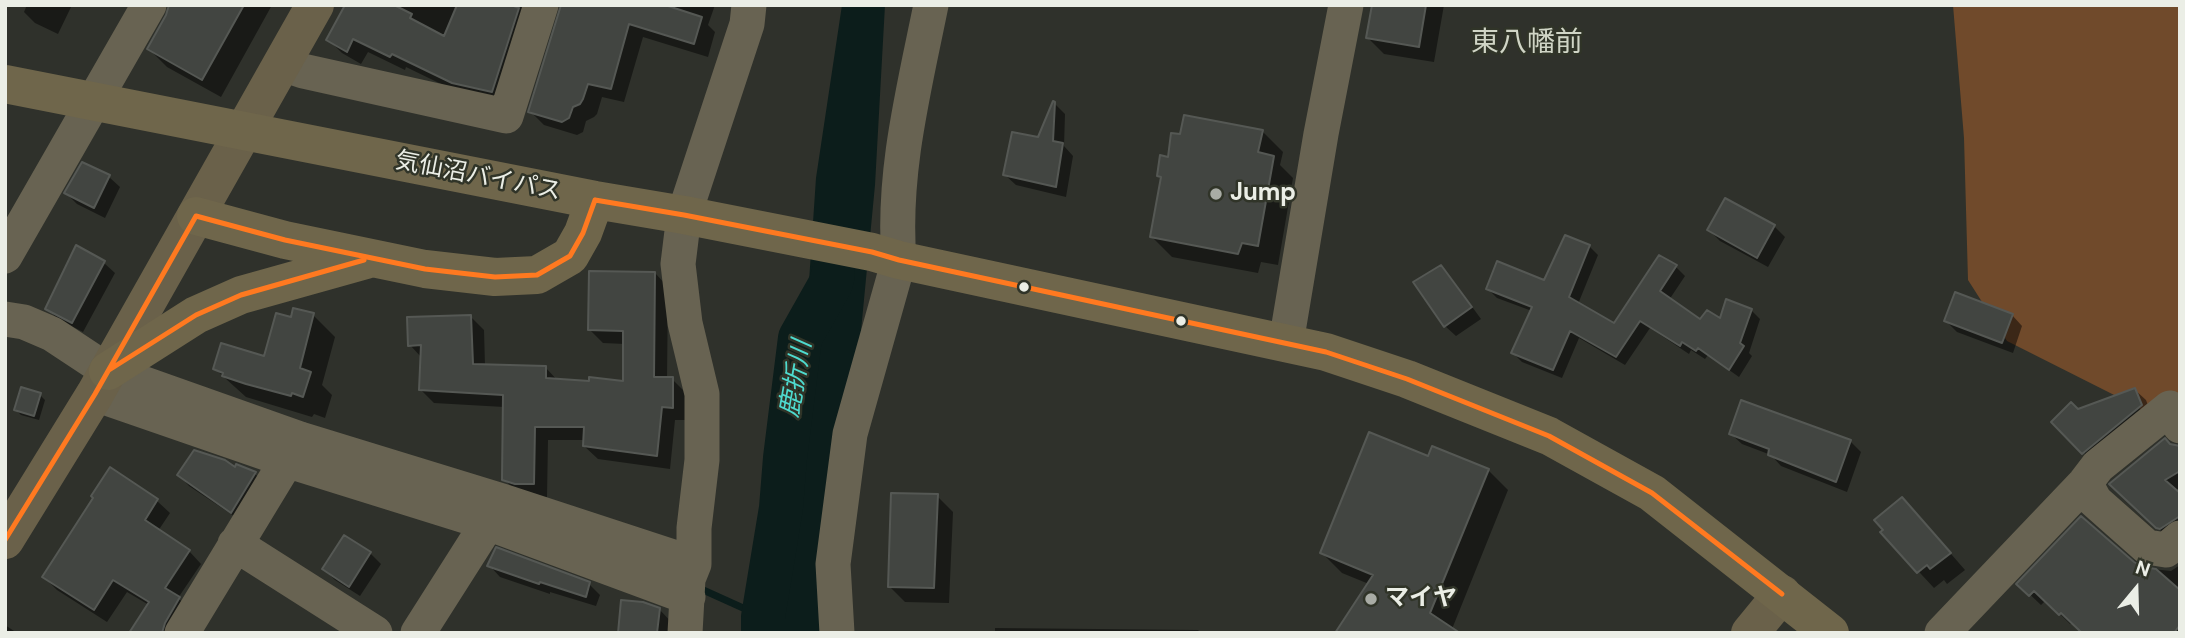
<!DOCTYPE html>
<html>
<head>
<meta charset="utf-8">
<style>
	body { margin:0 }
	#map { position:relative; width:2185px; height:638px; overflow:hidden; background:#2f312b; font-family:"DM Sans",sans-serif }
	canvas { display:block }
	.frame { position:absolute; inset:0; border:7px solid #ebeee6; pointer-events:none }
	.north { position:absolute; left:2101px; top:554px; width:70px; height:70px; -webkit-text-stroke:5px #303428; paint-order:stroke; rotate:19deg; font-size:19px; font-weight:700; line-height:28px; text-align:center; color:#ebeee6 }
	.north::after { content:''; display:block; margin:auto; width:24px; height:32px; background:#ebeee6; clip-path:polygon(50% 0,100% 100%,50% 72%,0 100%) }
</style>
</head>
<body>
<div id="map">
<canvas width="2185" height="638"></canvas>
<div class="frame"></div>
<div class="north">N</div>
</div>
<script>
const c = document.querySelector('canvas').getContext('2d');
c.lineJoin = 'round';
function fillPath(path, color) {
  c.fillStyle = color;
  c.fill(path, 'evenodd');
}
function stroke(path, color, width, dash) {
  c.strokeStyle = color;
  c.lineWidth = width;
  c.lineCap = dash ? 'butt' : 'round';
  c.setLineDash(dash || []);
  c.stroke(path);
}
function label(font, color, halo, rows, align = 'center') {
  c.font = font + ' "DM Sans","Noto Sans JP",sans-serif';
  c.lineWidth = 5;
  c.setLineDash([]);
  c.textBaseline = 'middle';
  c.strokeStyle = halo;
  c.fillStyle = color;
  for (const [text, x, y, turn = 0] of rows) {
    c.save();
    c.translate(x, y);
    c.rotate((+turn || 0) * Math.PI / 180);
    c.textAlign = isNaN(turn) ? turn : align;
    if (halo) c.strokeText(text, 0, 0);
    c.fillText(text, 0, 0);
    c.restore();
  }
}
const green = new Path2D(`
	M1953,5H2180V433L2134,405L2007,341L1968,280L1964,138Z`);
const water = new Path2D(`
	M842,5H885L875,185L832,633H784L787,532L806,326L816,178Z`);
const shadow = new Path2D(`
	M27,5H72L58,34L35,23L24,12Z
	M171,5H272L221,97L167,67L149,49L168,15Z
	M347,5H541L506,105L468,97L406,67L405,70L368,52L361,64L342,53L328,39Z
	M562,5H715L708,25L715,32L708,57L643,37L624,102L602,97L597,114L594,117L586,121L583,132L577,135L544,125L530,111Z
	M1373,5H1444L1434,62L1384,54L1368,38Z
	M1054,103L1065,114L1064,146L1073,156L1066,197L1016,185L1005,175L1039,139Z
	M1263,132L1283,152L1280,165L1293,178L1278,265L1261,262L1258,273L1172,257L1152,237L1163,179L1159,175L1182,136Z
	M83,164L109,177L120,187L105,218L77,204L66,193Z
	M1774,226L1785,237L1768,267L1720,241L1709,230Z
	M1589,246L1598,255L1578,304L1614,325L1676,267L1685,276L1669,300L1700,322L1721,321L1751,310L1760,319L1749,353L1752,356L1739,377L1708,355L1705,359L1691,350L1689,354L1650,328L1625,365L1579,338L1562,378L1522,362L1513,353L1532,311L1497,298L1488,289L1545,282Z
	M104,263L115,273L83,332L58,319L47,309Z
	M1440,267L1451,278L1481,319L1456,336L1445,326Z
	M655,273L668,287L667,379H672L686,393L685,420H675L670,469L598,459L584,446L585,440H548L547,497H529L518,493L504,479V407L434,403L421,390L422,358L410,345L471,317L484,330L485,366L546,368L558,381L624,383L625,344L603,343L590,330Z
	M313,315L335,337L322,385L332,395L325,418L314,414L312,417L246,397L215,369L265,359L292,319Z
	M2012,315L2022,326L2013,353L1957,332L1946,321Z
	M2135,390L2146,400L2152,416L2094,463L2054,422Z
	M40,395L45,400L39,420L21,415L16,410Z
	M1731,434L1850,441L1861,452L1847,492L1781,466L1771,455L1742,444Z
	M2169,445L2180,447V488L2174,491L2180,496V534L2169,538L2122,495Z
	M237,466L255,474L266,484L243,522L189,486L179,475L235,469Z
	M110,469L157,501L170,513L158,531L189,551L201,564L178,598L192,611L179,633H131L149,605L127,592L107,622L57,590L44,577L95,498Z
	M1488,470L1508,490L1452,629L1369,584L1342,573L1322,553Z
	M937,496L953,512L949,603L905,602L889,586Z
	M1918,516L1965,570L1947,584L1944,580L1934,588L1883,533Z
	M370,553L381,564L360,596L335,580L324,569Z
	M2133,564L2143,568L2171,571L2180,565V633H2084L2073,622L2070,624L2046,600L2041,605L2019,584Z
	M490,566L589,584L600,595L596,606L550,592V594L500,577Z
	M659,609L675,626L674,633H619Z
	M5,625L17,633H5Z
	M995,628L1198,630L1201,633H995Z`);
const stream = new Path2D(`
	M701,589L763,617`);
const river = new Path2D(`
	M763,633V617L781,508L785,458L800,338L831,283L833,275`);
const building = new Path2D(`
	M169,5H244L202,80L147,49L166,15Z
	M345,5H394L412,14L410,18L444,36L457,5H511L519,8L492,92L452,83L392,54L390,57L353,39L347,52L326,40Z
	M561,5H665L702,17L694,44L629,24L611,89L588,84L583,99L580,104L573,107L569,118L562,122L528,112Z
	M1372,5H1426L1419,47L1366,38Z
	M1053,101L1055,102L1053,141L1063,143L1056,187L1003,175L1012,132L1038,137Z
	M1184,115L1263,130L1258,152L1274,156L1258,246L1242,243L1238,254L1150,237L1161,177L1157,176L1160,155L1168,157L1171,133L1180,134Z
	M82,162L110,175L94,208L64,193Z
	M1725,198L1775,225L1757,258L1707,230Z
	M1565,235L1590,245L1569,297L1614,323L1659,255L1677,265L1660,291L1700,319L1707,310L1720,318L1726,299L1752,309L1740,343L1744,346L1729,370L1698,348L1696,351L1682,342L1680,346L1640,321L1616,357L1570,331L1553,370L1511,353L1532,307L1486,289L1497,261L1544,280Z
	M76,245L105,261L72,323L45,309Z
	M1441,265L1472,307L1444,327L1413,282Z
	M589,271L655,272L654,377H673V408L662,407L657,456L583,446L584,427H535L534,484H515L502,480L503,395L419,390L421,345L408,346L407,317L471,315L473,364L546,366V378L589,381V377L623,381V331L588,330Z
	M1955,292L2013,314L2002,343L1944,321Z
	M293,308L314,313L300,368L311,372L303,397L292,393L291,396L246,384L222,376L223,373L213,369L221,343L264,356L276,313L291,317Z
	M21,387L41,393L34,416L14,410Z
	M2135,388L2142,405L2082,454L2051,422L2071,402L2078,409Z
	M1741,400L1851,440L1836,482L1768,455L1769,449L1729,434Z
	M1369,432L1428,456L1432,446L1489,469L1430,613L1460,633H1335L1373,575L1320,553Z
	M2165,438L2170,444L2180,446V471L2165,480L2180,493V516L2160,529L2156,528L2109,484Z
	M194,450L225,460L235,467L236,464L256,472L231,513L177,475Z
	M110,467L158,499L145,520L190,550L165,588L180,597L165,623L162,633H129L149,602L113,580L94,610L42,577L93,498L91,496Z
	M891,493L938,494L934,588L888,587Z
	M1902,497L1951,553L1930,569L1927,565L1917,573L1880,532L1883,530L1874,520Z
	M2081,516L2134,562L2143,567L2156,569L2180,590V625L2174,633H2082L2061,613L2059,615L2034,591L2029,596L2016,584Z
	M344,535L371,552L349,587L322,569Z
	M496,547L590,582L586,597L540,582L539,584L487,566Z
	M621,600L643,602L660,608L657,633H618Z`);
const minor = new Path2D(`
	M282,64L303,71L506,116L541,5
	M5,256L149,5
	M5,319L24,322L52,334L108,371L300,439L502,501L694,564
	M1286,343L1321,134L1346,5
	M95,394L286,460L488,523L688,597
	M2085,483L2095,501L2147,547L2166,550L2180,538
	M235,544L375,633
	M182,633L298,442
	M418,633L500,504
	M685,633L688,579L694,564V528L702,460V394L685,323L678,264L684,215L747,24L749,5
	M837,633L833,564L850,434L899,260C892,174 914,89 931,5
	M1942,633L2085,483L2098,466L2170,408L2180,426`);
const major = new Path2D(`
	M5,540L95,394L315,5
	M1750,633L1782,594`);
const highway = new Path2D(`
	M5,84L595,200L684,215L872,252L899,260L1326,352L1407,379L1549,436L1652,493L1830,633
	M196,216L285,240L425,269L495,277L537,275L570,256L583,233L595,200
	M108,371L196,315L241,295L366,260`);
const bus1 = new Path2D(`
	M595,200L684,215L872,252L899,260L1326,352L1407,379L1549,436L1652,493L1782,594
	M196,216L285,240L425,269L495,277L537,275L570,256L583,233L595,200
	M109,370L196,315L241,295L364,260
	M5,540L95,394L196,216`);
const markers = [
	[1216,194,7,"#a9aca5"],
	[1024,287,6,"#ebeee6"],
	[1181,321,6,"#ebeee6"],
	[1371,599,7,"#a9aca5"]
];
const streetNames = [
	["気仙沼バイパス",478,177,11]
];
const poiNames = [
	["Jump",1230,194],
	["マイヤ",1385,599]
];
const waterNames = [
	["鹿折川",797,379,-80]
];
const quarterNames = [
	["東八幡前",1527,44]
];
fillPath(green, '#704a2b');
fillPath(water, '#0c1d1b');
fillPath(shadow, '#0007');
stroke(stream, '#0c1d1b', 7);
stroke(river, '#0c1d1b', 44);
fillPath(building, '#424541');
stroke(building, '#555854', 2);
stroke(minor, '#686352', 35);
stroke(major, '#6a614a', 38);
stroke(highway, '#6f664b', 38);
stroke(bus1, '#ff7920', 5);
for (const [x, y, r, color] of markers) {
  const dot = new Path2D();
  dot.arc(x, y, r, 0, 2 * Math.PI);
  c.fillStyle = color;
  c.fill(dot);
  stroke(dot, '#303428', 2.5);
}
label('24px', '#ebeee6', '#303428', streetNames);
label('bold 24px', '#ebeee6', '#303428', poiNames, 'left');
label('italic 26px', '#4edbcf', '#303428', waterNames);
label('28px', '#d0d5c6', '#303428', quarterNames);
</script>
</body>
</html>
